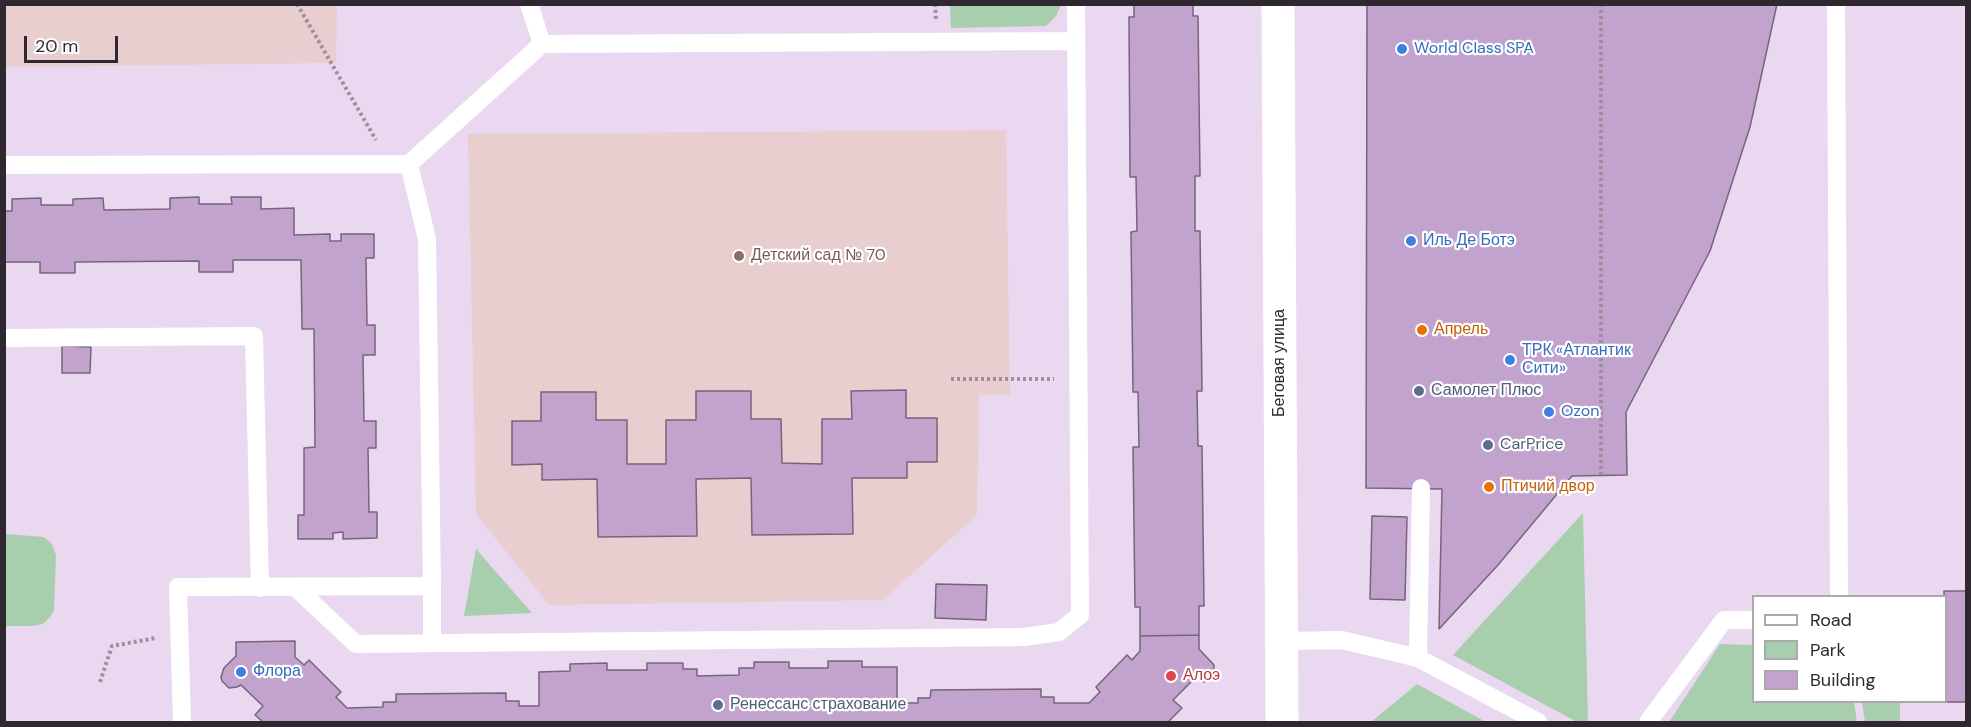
<!DOCTYPE html>
<html>
<head>
<meta charset="utf-8">
<style>
	body { margin:0 }
	#map { position:relative; width:1971px; height:727px; overflow:hidden; background:#ead8f0; font-family:"DM Sans",sans-serif }
	canvas { display:block }
	.frame { position:absolute; inset:0; border:6px solid #2f2831; pointer-events:none }
	.legend { position:absolute; left:1752px; top:595px; width:195px; height:108px; box-sizing:border-box; background:#fff; border:2px solid #aca9ad; margin:0; padding:8px 10px; list-style:none; font-size:18px; color:#2f2831 }
	.legend li { display:flex; align-items:center; gap:12px; height:30px }
	.legend b { width:30px; border:2px solid #aca9ad }
	.scale { position:absolute; left:24px; top:36px; width:94px; height:27px; box-sizing:border-box; border:3px solid #2f2831; border-top:0; padding-left:8px; font-size:18px; line-height:21px; white-space:nowrap; color:#2f2831; -webkit-text-stroke:4px #fff; paint-order:stroke }
</style>
</head>
<body>
<div id="map">
<canvas width="1971" height="727"></canvas>
<div class="frame"></div>
<ul class="legend">
<li><b style="height:8px;background:#fff"></b>Road</li>
<li><b style="height:16px;background:#a8cfad"></b>Park</li>
<li><b style="height:16px;background:#c2a3cd"></b>Building</li>
</ul>
<div class="scale">20 m</div>
</div>
<script>
const c = document.querySelector('canvas').getContext('2d');
c.lineJoin = 'round';
function fillPath(path, color) {
  c.fillStyle = color;
  c.fill(path, 'evenodd');
}
function stroke(path, color, width, dash) {
  c.strokeStyle = color;
  c.lineWidth = width;
  c.lineCap = dash ? 'butt' : 'round';
  c.setLineDash(dash || []);
  c.stroke(path);
}
function label(font, color, halo, rows, align = 'center') {
  c.font = font + ' "DM Sans",sans-serif';
  c.lineWidth = 4.5;
  c.setLineDash([]);
  c.textBaseline = 'middle';
  c.strokeStyle = halo;
  c.fillStyle = color;
  for (const [text, x, y, turn = 0] of rows) {
    c.save();
    c.translate(x, y);
    c.rotate((+turn || 0) * Math.PI / 180);
    c.textAlign = isNaN(turn) ? turn : align;
    if (halo) c.strokeText(text, 0, 0);
    c.fillText(text, 0, 0);
    c.restore();
  }
}
const education = new Path2D(`
	M4,5H337L336,63L5,67Z
	M1006,130L1010,395H979L977,515L883,600L549,605L476,514L468,134Z`);
const green = new Path2D(`
	M1061,5L1056,16L1046,26L951,28L950,5Z
	M1583,513L1588,722H1577L1453,655Z
	M5,534L44,537L52,544L56,555L54,610L50,617L43,624L33,626H5Z
	M476,549L532,613L464,616Z
	M1720,644L1753,645L1754,702H1854L1857,722H1669Z
	M1417,684L1486,722H1371Z
	M1862,702H1900V722H1865Z`);
const building = new Path2D(`
	M1134,4H1193V16H1198L1200,176H1195V231H1200L1202,391H1197L1198,446H1202L1204,606H1199V635L1140,636V607H1135L1133,447H1139L1138,392H1133L1131,232L1137,231L1136,177H1130L1129,17H1134Z
	M1367,4H1777L1750,127L1710,251L1626,412L1627,475L1572,476L1498,565L1439,629L1442,489L1366,488Z
	M199,197V204H232L231,197H261V209L294,208V235L330,234V241H341V234H374V258H366L367,325H375V355H363L364,421H376V448H368L369,512H377V538L343,539V532L333,533V539H298V515H304V448L315,447L314,329H302L301,260H233V272H199V261L75,262V273H40V262H4V211H12V199L41,198V205H73V199L103,198L104,210L170,209V198Z
	M62,346L91,347L90,373H62Z
	M906,390V418H937V462H907V478H852L853,534L752,535L751,478L696,479L697,536L598,537L597,479L542,480V464L512,465V421H541V392H596V420H627V464H666V420H696V391H751V419H781L782,463L822,464V419H852L851,391Z
	M1372,516L1407,517L1405,600L1370,599Z
	M936,584L987,585L986,620L935,618Z
	M1944,591H1966V702H1946Z
	M1199,635V649L1214,665V675L1212,679L1203,682L1195,678L1173,700L1182,708L1168,722H263L255,715L263,706L241,685L237,687L229,688L222,681L221,677L224,668L236,656V642L295,641V657L304,665L309,660L341,692L336,697L347,708L383,707V702H396V694L506,693V701H519V706H539V672L570,671V664L607,663V670H647V663H683V669H697V676L739,675V668H754V662H789V668H828V661H862V667H897V703H918V698H930L931,690L1041,689V697H1054V703H1089L1100,692L1096,687L1127,655L1132,660L1140,651V636Z`);
const path = new Path2D(`
	M297,4L376,140
	M935,4L936,19
	M1601,4V476
	M951,379H1054
	M100,682L112,646L156,638`);
const lane = new Path2D(`
	M529,4L542,44L1076,41
	M1836,4L1839,596
	M4,165L409,164
	M4,338L254,336L260,588
	M432,586L427,239L409,164L542,44
	M295,587L356,644L1024,637L1059,632L1080,615L1076,4
	M1282,641L1342,640L1418,658L1538,722
	M1418,658L1421,488
	M182,722L178,587L432,586V643
	M1648,722L1724,620H1754`);
const street = new Path2D(`
	M1278,4L1282,722`);
const markers = [
	[1402,49,6,"#3f7fe0"],
	[1411,241,6,"#3f7fe0"],
	[739,256,6,"#8d6e63"],
	[1422,330,6,"#e8710a"],
	[1510,360,6,"#3f7fe0"],
	[1419,391,6,"#5c6f8a"],
	[1549,412,6,"#3f7fe0"],
	[1488,445,6,"#5c6f8a"],
	[1489,487,6,"#e8710a"],
	[241,672,6,"#3f7fe0"],
	[1171,676,6,"#e0444e"],
	[718,705,6,"#5c6f8a"]
];
const shopNames = [
	["World Class SPA",1414,49],
	["Иль Де Ботэ",1423,241],
	["ТРК «Атлантик",1522,351],
	["Сити»",1522,369],
	["Ozon",1561,412],
	["Флора",253,672]
];
const educationNames = [
	["Детский сад № 70",751,256]
];
const foodNames = [
	["Апрель",1434,330],
	["Птичий двор",1501,487]
];
const streetNames = [
	["Беговая улица",1280,363,-90]
];
const serviceNames = [
	["Самолет Плюс",1431,391],
	["CarPrice",1500,445],
	["Ренессанс страхование",730,705]
];
const healthNames = [
	["Алоэ",1183,676]
];
fillPath(education, '#e9cecf');
fillPath(green, '#a8cfad');
fillPath(building, '#c2a3cd');
stroke(building, '#75657a', 1.5);
stroke(path, '#9c8fa0', 4, [3, 3]);
stroke(lane, '#fff', 18);
stroke(street, '#fff', 33);
for (const [x, y, r, color] of markers) {
  const dot = new Path2D();
  dot.arc(x, y, r, 0, 2 * Math.PI);
  c.fillStyle = color;
  c.fill(dot);
  stroke(dot, '#fff', 2);
}
label('16px', '#366cbe', '#fff', shopNames, 'left');
label('16px', '#785e54', '#fff', educationNames, 'left');
label('16px', '#c56008', '#fff', foodNames, 'left');
label('16px', '#2f2831', '#fff', streetNames);
label('16px', '#4e5e75', '#fff', serviceNames, 'left');
label('16px', '#be3a42', '#fff', healthNames, 'left');
</script>
</body>
</html>
